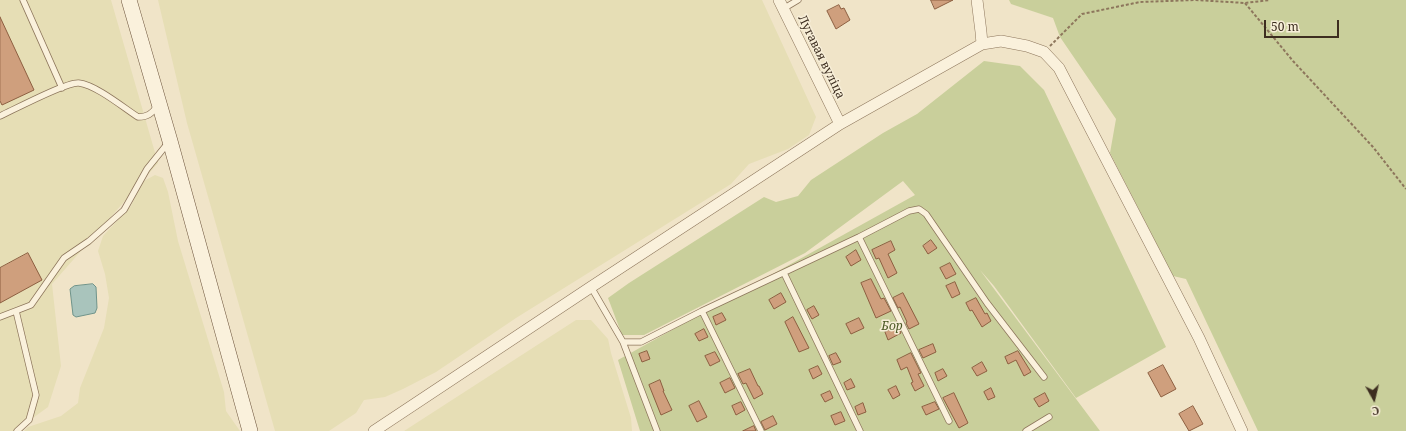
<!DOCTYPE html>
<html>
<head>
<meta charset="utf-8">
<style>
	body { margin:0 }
	#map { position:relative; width:1406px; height:431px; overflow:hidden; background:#f0e4c8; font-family:"Noto Serif",serif }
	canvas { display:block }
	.north { position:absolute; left:1354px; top:379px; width:40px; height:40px; -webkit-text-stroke:3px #f7eed8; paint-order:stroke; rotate:172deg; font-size:11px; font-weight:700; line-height:16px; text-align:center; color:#3d2e20 }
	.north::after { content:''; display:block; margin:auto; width:14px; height:18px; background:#3d2e20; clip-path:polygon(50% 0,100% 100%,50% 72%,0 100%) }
	.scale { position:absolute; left:1264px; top:20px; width:75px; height:18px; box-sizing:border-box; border:2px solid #3d2e20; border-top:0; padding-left:5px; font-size:12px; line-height:14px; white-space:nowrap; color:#3d2e20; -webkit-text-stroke:3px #f7eed8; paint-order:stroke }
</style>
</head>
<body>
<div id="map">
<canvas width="1406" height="431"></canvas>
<div class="north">С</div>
<div class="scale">50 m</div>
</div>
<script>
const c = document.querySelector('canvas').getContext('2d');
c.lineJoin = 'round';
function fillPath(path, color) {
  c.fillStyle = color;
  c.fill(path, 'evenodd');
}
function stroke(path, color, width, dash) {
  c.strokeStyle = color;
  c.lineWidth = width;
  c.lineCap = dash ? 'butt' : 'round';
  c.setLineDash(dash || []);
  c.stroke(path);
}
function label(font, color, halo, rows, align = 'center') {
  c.font = font + ' "Noto Serif",serif';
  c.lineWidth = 3;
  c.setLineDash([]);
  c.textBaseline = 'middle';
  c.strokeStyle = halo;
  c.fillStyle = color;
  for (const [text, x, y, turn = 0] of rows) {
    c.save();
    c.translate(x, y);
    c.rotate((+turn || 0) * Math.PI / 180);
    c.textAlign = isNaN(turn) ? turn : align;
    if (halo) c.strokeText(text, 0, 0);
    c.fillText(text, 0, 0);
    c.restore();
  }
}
const farmland = new Path2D(`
	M0,0H111L158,163L52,284L61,366L48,407L15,431H0Z
	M158,0H762L816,117L809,135L788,149L749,164L731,184L516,318L436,372L403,389L385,397L364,400L356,413L329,431H275L187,123Z
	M155,175L163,178L168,192L178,241L224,392L226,411L240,431H24L28,427L61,416L78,403L80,388L104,328L109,298L105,274L98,251L103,236L131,206L142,182Z
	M576,320H591L608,339L611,353L631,418L632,431H404Z`);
const green = new Path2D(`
	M1009,0H1406V431H1258L1186,279L1173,276L1110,153L1116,119L1060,37L1053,18L1011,4Z
	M984,61L1020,66L1044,90L1166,347L1076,398L994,286L980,270L1100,431H640L618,360L915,195L903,181L805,253L644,335H622L608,298L629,283L764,197L776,202L798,196L811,180L883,133L917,114Z`);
const water = new Path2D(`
	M93,284L96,287L97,308L95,313L76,317L73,315L70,289L74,286Z`);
const building = new Path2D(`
	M931,0H953L935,9Z
	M839,5L841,9L844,8L850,20L836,29L827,11Z
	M0,17L34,90L2,105L0,101Z
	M931,240L937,248L928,254L923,246Z
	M891,241L895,250L888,254L897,273L888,278L879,258L876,259L872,250Z
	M856,250L861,260L851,266L846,257Z
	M28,253L42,280L0,303V268Z
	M950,263L956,274L946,279L940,268Z
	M871,279L881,299L884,298L891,311L876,318L861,283Z
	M955,282L960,294L952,298L946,286Z
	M781,293L786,302L774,309L769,300Z
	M903,293L919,324L909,329L906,323L907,322L900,307L898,308L893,298Z
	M976,298L985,314L987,313L991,321L982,327L972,310L970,311L966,303Z
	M814,306L819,315L812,319L807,310Z
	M722,313L726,320L716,325L713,317Z
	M793,317L809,348L799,352L785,322Z
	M859,318L864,328L851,334L846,324Z
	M898,326L901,333L888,340L885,332Z
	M704,329L708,337L699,341L695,334Z
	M933,344L936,352L923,358L919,350Z
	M647,351L650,359L642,362L639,354Z
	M1018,351L1031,372L1024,376L1016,360L1008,364L1005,357Z
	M715,352L720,361L710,366L705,356Z
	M836,353L841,362L833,365L829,356Z
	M911,353L921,373L918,374L924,386L915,391L911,383L913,382L907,367L901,370L897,360Z
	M982,362L987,371L977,376L972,368Z
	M1163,365L1176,389L1161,397L1148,373Z
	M818,366L822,374L813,379L809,370Z
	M750,369L758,386H759L763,394L754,399L746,383L743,384L738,374Z
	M943,369L947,376L938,381L935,373Z
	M730,378L735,388L725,393L720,383Z
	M851,379L855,387L847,390L844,383Z
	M660,380L664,391H663L672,410L661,415L649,385Z
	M896,386L900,395L893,399L888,390Z
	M991,388L995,397L988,400L984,392Z
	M830,391L833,398L825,402L821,395Z
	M954,393L968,423L959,428L943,398Z
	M1045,393L1049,401L1039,407L1034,399Z
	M699,401L707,417L697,422L689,406Z
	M741,402L745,410L736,415L732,406Z
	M935,402L939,409L926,415L922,407Z
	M863,403L866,412L858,415L855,407Z
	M1193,406L1203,424L1189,431L1179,414Z
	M841,412L845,421L835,425L831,416Z
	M773,416L777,424L765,430L761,422Z
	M754,426L756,431H743Z`);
const path = new Path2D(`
	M1245,3L1293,61L1373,147L1406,189
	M1050,46L1082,14L1140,2L1196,0L1245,3L1270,0`);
const lane = new Path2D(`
	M23,0L62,88
	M783,9L798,0
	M0,116C13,110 68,81 79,83C96,85 124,108 138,117C147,117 152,114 157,106
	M859,237L949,421
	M784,273L860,431
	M591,287L623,342H641L702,311L859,237L909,211L919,209L926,214L987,303L1044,377
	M16,311L36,395L29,420L17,431
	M702,311L761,431
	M0,317L31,305L64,258L89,241L124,210L147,169L168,143
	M623,342L657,431
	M1026,431L1049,417`);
const street = new Path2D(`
	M779,0L840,124
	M977,0L981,32L982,44
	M374,431L591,287L840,124L982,44L1001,41L1027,46L1044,52L1059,68L1199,338L1242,431`);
const secondary = new Path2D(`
	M129,0L170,141L250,431`);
const streetNames = [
	["Лугавая вуліца",821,57,64]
];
const parkNames = [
	["Бор",892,327]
];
fillPath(farmland, '#e6deb5');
fillPath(green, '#c9cf9b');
fillPath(water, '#a9c4bc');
stroke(water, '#6f938a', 1);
fillPath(building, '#cf9f7d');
stroke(building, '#8d5f41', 1);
stroke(lane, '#8d765c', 7);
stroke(street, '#8d765c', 12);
stroke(secondary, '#6f573f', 16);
stroke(path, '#8d765c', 2, [3, 2]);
stroke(lane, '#faf1dc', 5.5);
stroke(street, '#faf1dc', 11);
stroke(secondary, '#faf1dc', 15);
label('12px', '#3d2e20', '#f7eed8', streetNames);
label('italic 12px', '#4d5a26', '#f7eed8', parkNames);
</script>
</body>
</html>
